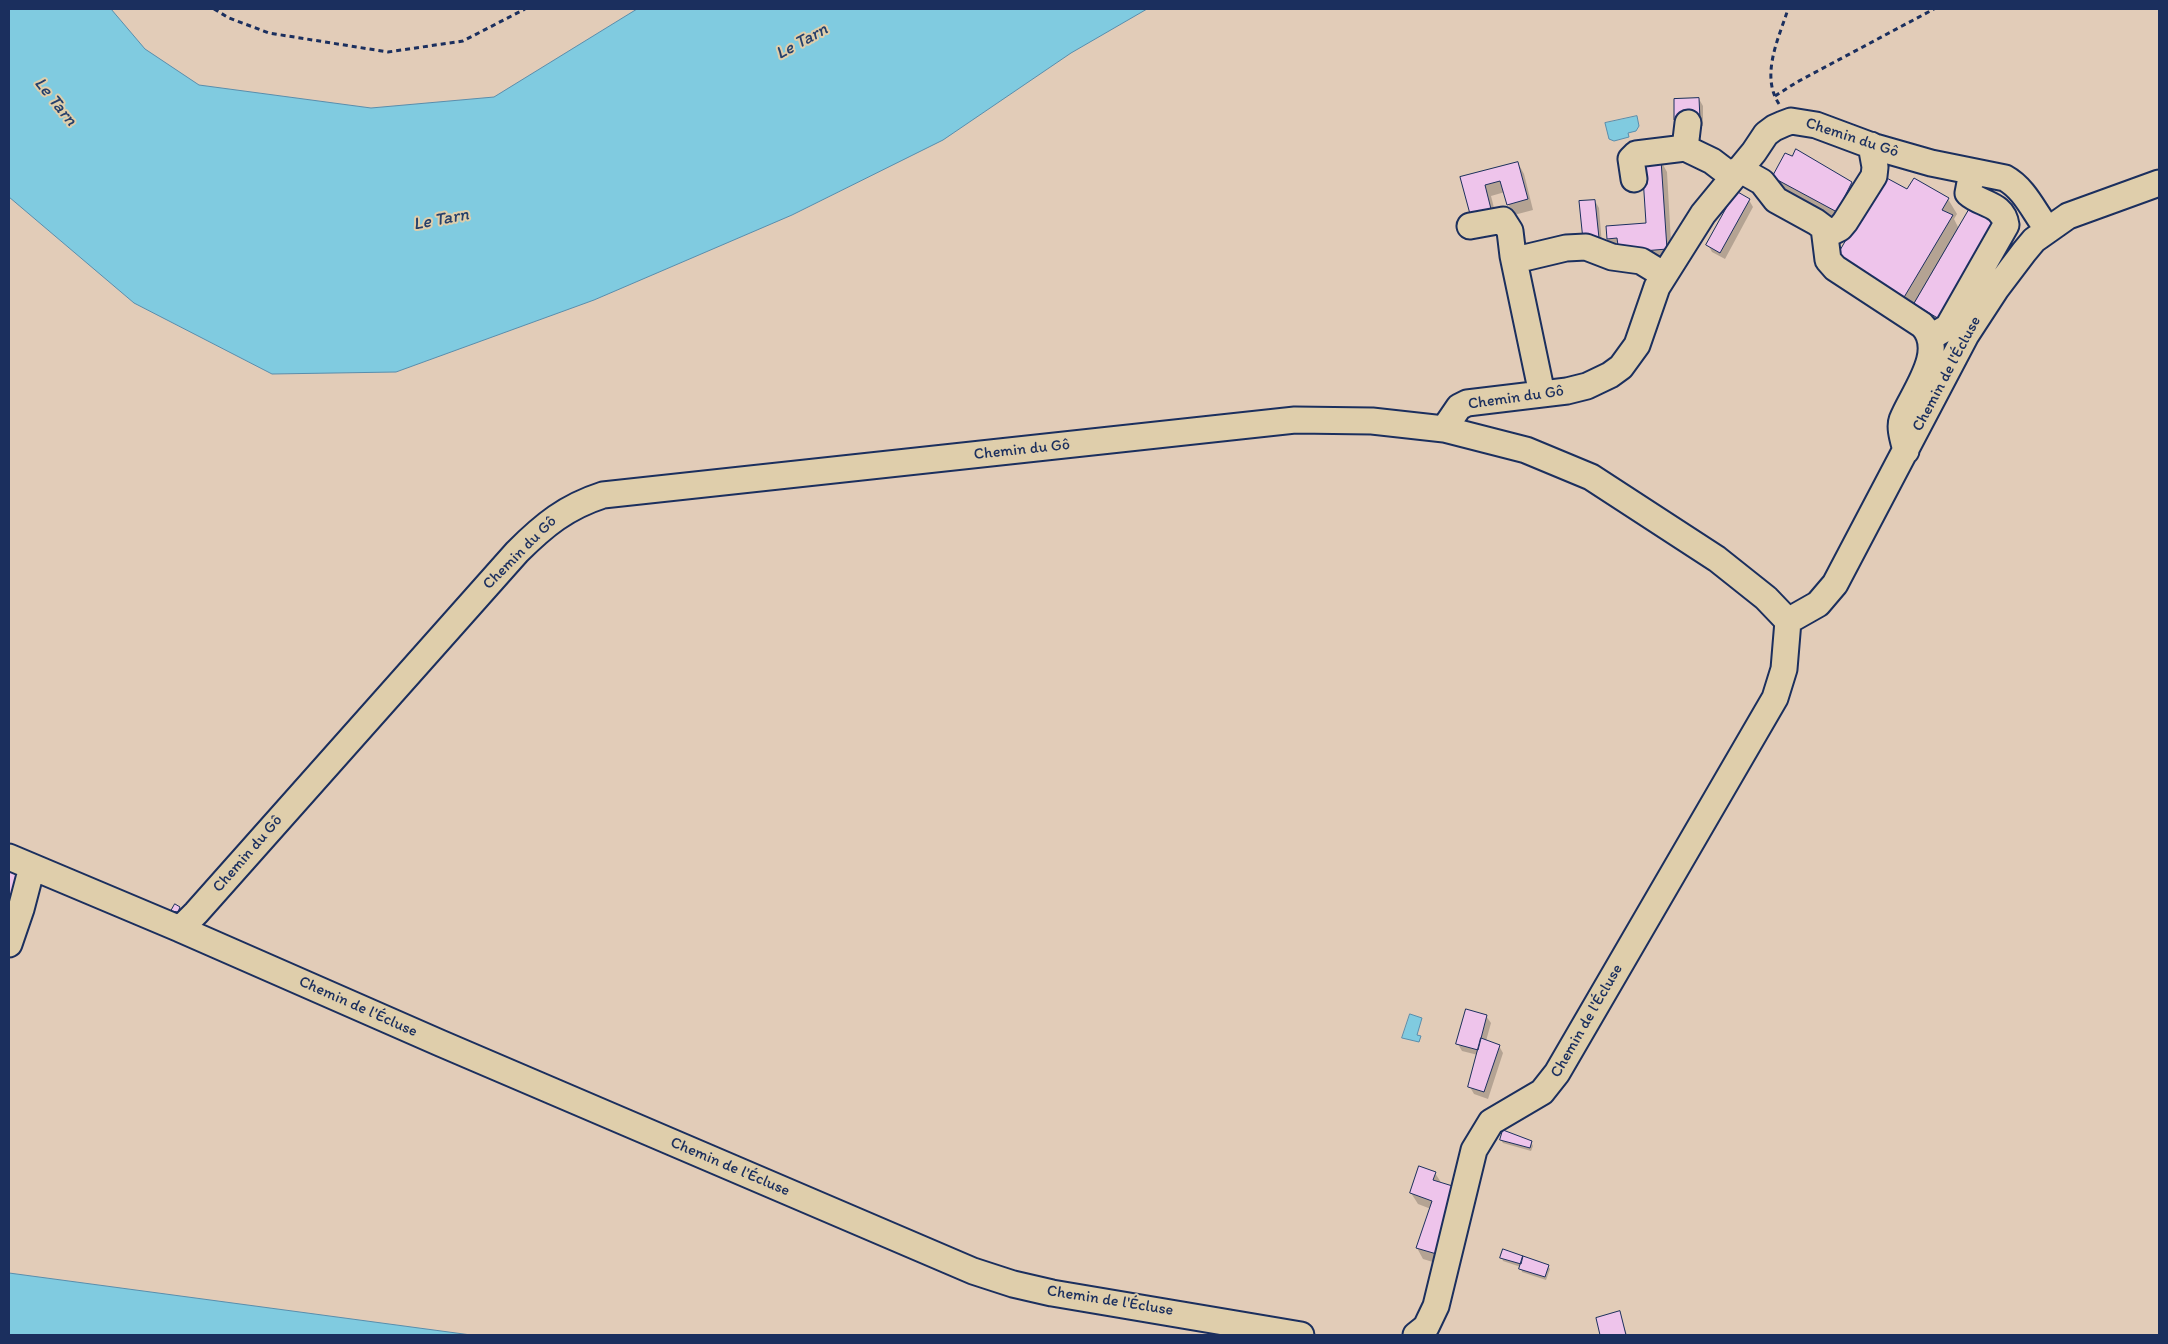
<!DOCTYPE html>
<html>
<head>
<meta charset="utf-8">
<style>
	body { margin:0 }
	#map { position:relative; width:2168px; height:1344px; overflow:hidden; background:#e2ccb8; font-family:Itim,sans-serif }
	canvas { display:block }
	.frame { position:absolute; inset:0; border:10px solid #1b2f5e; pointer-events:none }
</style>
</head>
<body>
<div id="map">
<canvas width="2168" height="1344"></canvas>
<div class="frame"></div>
</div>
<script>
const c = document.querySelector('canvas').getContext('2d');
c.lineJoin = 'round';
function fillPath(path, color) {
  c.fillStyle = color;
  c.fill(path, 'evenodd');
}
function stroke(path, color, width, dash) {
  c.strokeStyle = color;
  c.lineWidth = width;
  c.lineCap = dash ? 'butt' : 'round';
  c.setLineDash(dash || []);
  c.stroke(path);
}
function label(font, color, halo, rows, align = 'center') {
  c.font = font + ' Itim,sans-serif';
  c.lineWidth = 4;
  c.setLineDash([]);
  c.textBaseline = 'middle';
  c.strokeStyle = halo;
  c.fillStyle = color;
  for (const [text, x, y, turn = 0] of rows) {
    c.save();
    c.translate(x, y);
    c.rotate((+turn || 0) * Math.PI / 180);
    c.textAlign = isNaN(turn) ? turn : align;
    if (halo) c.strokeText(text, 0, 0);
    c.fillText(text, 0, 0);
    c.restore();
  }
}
const water = new Path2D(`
	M9,9H111L145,49L199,85L371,108L494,97L637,9H1147L1071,53L943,140L792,215L594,300L396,372L272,374L134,303L9,197Z
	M1637,116L1639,126L1636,131L1628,133L1629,137L1614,141L1609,139L1605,123Z
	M1410,1014L1422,1018L1417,1035L1421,1036L1419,1042L1402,1038Z
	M9,1273L471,1335H9Z`);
const shadow = new Path2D(`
	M1699,99L1703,106V126L1679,127L1675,120Z
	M1661,161L1667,172L1672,260L1626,264L1608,239L1647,224Z
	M1518,163L1524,174L1533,210L1514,215L1508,204L1505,192L1491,196L1497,220L1472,214L1461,178Z
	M1774,177L1852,183L1858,194L1843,222L1780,188Z
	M1914,180L1948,199L1957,214L1954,219L1959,229L1948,330L1922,315L1916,305L1912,313L1846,273Z
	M1749,200L1753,207L1725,259L1712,252L1708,245Z
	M1595,201L1599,208L1602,245L1588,246Z
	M175,906L181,911L180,915L174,914L172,911Z
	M1486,1016L1491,1023L1486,1041L1499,1046L1503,1053L1488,1099L1474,1094L1470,1087L1478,1055L1462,1051L1458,1044Z
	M1501,1140L1531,1142L1533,1146L1531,1151L1503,1143Z
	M1435,1173L1442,1184L1446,1266L1423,1259L1417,1248L1431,1209L1418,1204L1411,1193Z
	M1502,1258L1548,1266L1550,1269L1546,1280L1522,1272L1521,1267L1503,1261Z
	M1619,1312L1627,1335H1602L1597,1319Z`);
const building = new Path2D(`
	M1699,98L1700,119L1674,120V99Z
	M1796,149L1852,182L1837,212L1772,177L1785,153L1792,156Z
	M1661,160L1667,249L1619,253L1617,238L1607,239L1606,226L1646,223L1642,162Z
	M1518,162L1528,199L1507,205L1500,181L1485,185L1491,209L1470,214L1460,177Z
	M1883,176L1907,189L1914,178L1949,198L1942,210L1953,215L1903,299L1836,258Z
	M1736,191L1750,199L1720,253L1706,245Z
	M1595,200L1599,238L1583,240L1579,201Z
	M1970,208L1997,224L1941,320L1914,304Z
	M9,871L18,874L9,920Z
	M175,904L180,907L178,912L171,911Z
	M1466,1009L1487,1015L1478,1050L1456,1044Z
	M1481,1038L1500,1045L1484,1092L1468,1087Z
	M1503,1130L1532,1141L1530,1148L1500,1140Z
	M1419,1166L1436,1172L1433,1180L1459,1188L1440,1255L1416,1248L1432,1201L1410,1193Z
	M1503,1249L1523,1256L1521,1264L1500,1258Z
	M1523,1256L1549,1265L1545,1277L1519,1269Z
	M1620,1311L1626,1335H1600L1596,1318Z`);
const path = new Path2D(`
	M214,9L229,18L269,33L388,52L463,41L525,9
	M1775,96L1797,82L1934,9
	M1779,104C1760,75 1779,38 1788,9`);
const minor = new Path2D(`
	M1685,148L1688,123
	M1739,169L1762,182L1776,200L1816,222L1824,228L1828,260L1835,268L1922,325C1948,351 1912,394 1902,420C1899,428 1904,442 1906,451
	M1634,179L1631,159L1636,154L1685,148L1712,161L1733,177
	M1470,226L1503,220L1510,231L1513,256L1524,258L1566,248L1586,247L1612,257L1641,261L1664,275
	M1826,235L1840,228L1845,222L1874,176L1875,167L1871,145
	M1513,256L1542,394
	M1931,337L1948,327L2006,225C2003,203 1981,205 1968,193L1972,172
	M1788,621L1818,604L1835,584L1966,335L1996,289L2024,252L2034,240L2068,216L2159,183
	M9,857L180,929L196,913L517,552C544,525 566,507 603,495L1295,420L1372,421L1444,429L1459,407L1467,403L1567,391L1587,386L1610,375L1621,367L1637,345L1657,287L1703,214L1754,152L1766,134L1774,128L1783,124L1791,121L1816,125L1875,147L1931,163L2005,178C2025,189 2034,212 2048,230
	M180,929L440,1043L973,1271L1013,1284L1052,1293L1301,1335
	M9,944L21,909L32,867
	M1416,1335L1426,1327L1436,1306L1474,1150L1491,1122L1542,1092L1557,1073L1775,698L1784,669L1788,621L1766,598L1717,559L1591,477L1526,450L1444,429`);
const streetNames = [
	["Chemin du Gô",1852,138,18],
	["Chemin de l'Écluse",1947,374,-62],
	["Chemin du Gô",1516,398,-8],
	["Chemin du Gô",1022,450,-6],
	["Chemin du Gô",520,553,-45],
	["Chemin du Gô",248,854,-49],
	["Chemin de l'Écluse",358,1007,24],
	["Chemin de l'Écluse",1587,1021,-60],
	["Chemin de l'Écluse",730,1167,23],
	["Chemin de l'Écluse",1110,1301,9]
];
const waterNames = [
	["Le Tarn",802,42,-29],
	["Le Tarn",55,102,51],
	["Le Tarn",441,220,-11]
];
fillPath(water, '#80cbe0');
stroke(water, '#588dac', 1);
fillPath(shadow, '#0003');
fillPath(building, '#eec4eb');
stroke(building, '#1b2f5e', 1);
stroke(minor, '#1b2f5e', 29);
stroke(path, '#1b2f5e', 3, [5, 4]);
stroke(minor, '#dfceab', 25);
label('16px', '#1b2f5e', '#dfceab', streetNames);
label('italic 18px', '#253f6b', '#dfceab', waterNames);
</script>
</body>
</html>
